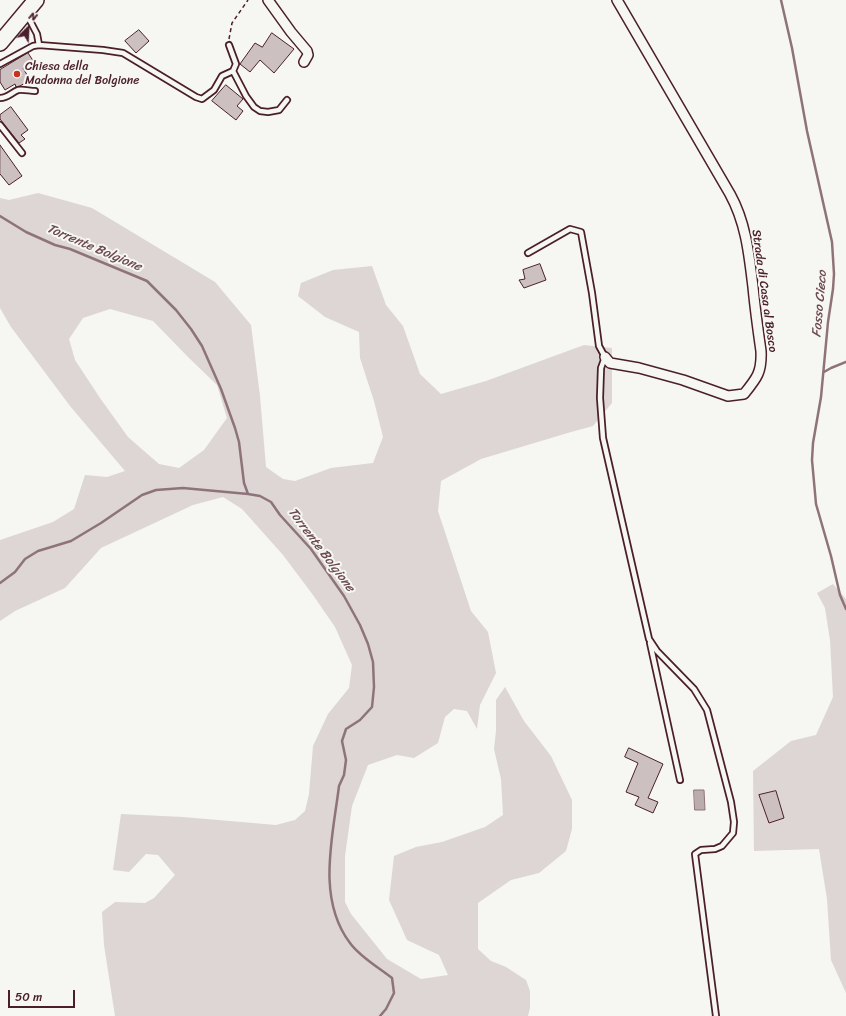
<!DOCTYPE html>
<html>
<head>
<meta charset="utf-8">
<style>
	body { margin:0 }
	#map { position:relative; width:846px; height:1016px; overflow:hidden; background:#f6f6f2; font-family:Sriracha,sans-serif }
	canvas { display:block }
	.north { position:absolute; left:8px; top:8px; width:40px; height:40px; -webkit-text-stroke:3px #f6f6f2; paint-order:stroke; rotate:24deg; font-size:11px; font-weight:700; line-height:16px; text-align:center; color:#4a1f2b }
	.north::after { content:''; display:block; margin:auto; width:14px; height:18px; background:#4a1f2b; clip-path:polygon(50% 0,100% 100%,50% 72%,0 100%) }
	.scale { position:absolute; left:8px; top:990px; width:67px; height:18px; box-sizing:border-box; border:2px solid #4a1f2b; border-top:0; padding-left:5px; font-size:12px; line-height:14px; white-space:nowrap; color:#4a1f2b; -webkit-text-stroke:3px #f6f6f2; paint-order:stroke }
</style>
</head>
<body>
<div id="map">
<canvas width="846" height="1016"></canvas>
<div class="north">N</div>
<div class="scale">50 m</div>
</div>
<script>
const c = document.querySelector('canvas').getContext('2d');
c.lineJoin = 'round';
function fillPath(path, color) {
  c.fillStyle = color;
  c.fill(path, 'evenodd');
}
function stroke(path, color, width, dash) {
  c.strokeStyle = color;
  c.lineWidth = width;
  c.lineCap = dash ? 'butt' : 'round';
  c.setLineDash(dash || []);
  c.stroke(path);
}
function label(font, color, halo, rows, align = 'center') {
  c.font = font + ' Sriracha,sans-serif';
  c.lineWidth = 4;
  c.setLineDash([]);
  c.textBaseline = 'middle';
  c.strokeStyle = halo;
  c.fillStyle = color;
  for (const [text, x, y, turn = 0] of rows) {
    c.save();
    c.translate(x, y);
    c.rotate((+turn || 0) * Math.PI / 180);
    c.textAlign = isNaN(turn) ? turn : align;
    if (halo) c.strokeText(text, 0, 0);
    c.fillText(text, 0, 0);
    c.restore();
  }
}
const green = new Path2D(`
	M38,193L92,208L215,282L251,325L260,396L266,467L283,479L295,481L331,468L373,463L383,437L374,401L360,358L359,332L325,317L298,296L301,283L333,270L372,266L386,305L403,326L420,374L441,394L486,381L584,345L612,348V403L593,426L571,432L481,459L441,481L438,511L471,611L488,632L496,673L480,705L477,729L467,711L454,709L445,717L438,743L414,758L397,755L368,765L352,806L345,856V902L351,914L387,959L421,979L448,975L439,955L407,940L389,900L394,856L416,847L442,842L485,827L503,815L501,779L494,749L496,731V700L505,687L524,721L551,756L572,800V829L566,851L539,873L511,880L478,903V949L491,961L506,967L526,980L530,991V1008L528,1016H115L104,945L102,912L115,902L145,903L154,898L175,875L158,855L146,854L129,872L113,870L121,814L183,817L276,825L295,820L305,811L309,794L313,746L328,714L349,688L352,665L335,627L313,595L283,555L242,509L223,497L193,505L101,548L65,588L15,611L0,621V540L53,522L74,509L85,475L107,477L125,471L70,406L11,327L0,308V198L9,200ZM110,309L153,321L189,358L217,385L227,418L204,450L179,468L159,464L128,437L100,398L75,360L69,339L83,318Z
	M833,584L846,599V993L831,960L827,899L819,849L754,851L753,771L791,741L816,735L833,697L830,640L825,608L817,593Z`);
const water = new Path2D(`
	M694,790H704L705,810H695Z`);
const stream = new Path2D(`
	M781,0L792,48L807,131L832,242L834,274L833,289L828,322L821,397L813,443L812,460L816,504L831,556L840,595L846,609
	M0,216L26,232L55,245L70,249L147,281L176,310L191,329L202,346L221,389L235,428L239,442L244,483L248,494
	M824,372L831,368L846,362
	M0,583L15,572L25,559L38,551L71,541L101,523L142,495L156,490L183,488L248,494L260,496L271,502L280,515L311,549L344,596L360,625L368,644L373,662L374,687L372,707L360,720L346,729L342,741L346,760L344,775L339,786C333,836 316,898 350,943C360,957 378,967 392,978L394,993L386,1009L380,1016`);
const building = new Path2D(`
	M139,30L149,41L136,53L125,41Z
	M272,33L294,49L274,73L260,60L250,72L240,64L255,43L262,47Z
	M28,53L34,62L23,68L30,80L20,86L16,87L15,84L5,90L0,82V70Z
	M226,85L243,99L237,106L243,111L236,120L212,101Z
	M11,107L28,130L21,135L25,139L19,143L0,119V115Z
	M0,145L22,176L9,185L0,174Z
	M540,264L546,280L524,288L519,280L525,279L523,270Z
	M629,748L663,764L648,798L658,802L653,813L635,805L639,797L626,792L638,763L625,757Z
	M776,791L784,818L769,823L759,795Z`);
const path = new Path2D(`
	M229,39L232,23L248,0`);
const service = new Path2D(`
	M39,45L103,50L123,53L196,97L202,99L214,90L222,76L233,71L236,64L229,45
	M0,64L33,46L39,45L37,34L27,15
	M233,71L246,96L254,107L260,111L268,112L279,110L287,100
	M0,98C8,98 11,93 18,90C23,89 30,91 35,91
	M0,125L22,153
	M528,253L570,229L581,232L592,293L599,346L605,357L601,368L600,398L603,438L649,639L657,651L694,689L707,710L731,802L734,822L733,833L722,846L715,849L701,850L695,854L716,1016
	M650,643L680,780`);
const minor = new Path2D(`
	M268,0L291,32L307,51L308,55L304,62
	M605,357L610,363L639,368L683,380L728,396L744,394C757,378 762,372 761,351C758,330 755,308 753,287C749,254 746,223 730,194L617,0`);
const primary = new Path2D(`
	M0,43L36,0`);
const markers = [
	[17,74,4,"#c8321e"]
];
const poiNames = [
	["Chiesa della",25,67],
	["Madonna del Bolgione",25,81]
];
const streetNames = [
	["Strada di Casa al Bosco",764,291,82]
];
const waterNames = [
	["Torrente Bolgione",94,248,23],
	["Fosso Cieco",820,304,-85],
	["Torrente Bolgione",321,550,53]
];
fillPath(green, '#ddd6d5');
fillPath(water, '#bbadae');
stroke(water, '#8e747a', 1);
stroke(stream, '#8e747a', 2.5);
fillPath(building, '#ccc1c0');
stroke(building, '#4a1f2b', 1);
stroke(service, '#4a1f2b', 8);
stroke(minor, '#4a1f2b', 12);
stroke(primary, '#4a1f2b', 18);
stroke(path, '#4a1f2b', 1.5, [4, 3]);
stroke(service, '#f6f6f2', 4.5);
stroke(minor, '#f6f6f2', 9);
stroke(primary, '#f6f6f2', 15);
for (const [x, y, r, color] of markers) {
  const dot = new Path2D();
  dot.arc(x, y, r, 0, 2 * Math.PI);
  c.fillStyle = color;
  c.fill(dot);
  stroke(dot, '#f6f6f2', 1.5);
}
label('12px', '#4a1f2b', '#f6f6f2', poiNames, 'left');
label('12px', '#4a1f2b', '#f6f6f2', streetNames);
label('italic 13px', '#6c4a52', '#f6f6f2', waterNames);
</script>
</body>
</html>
